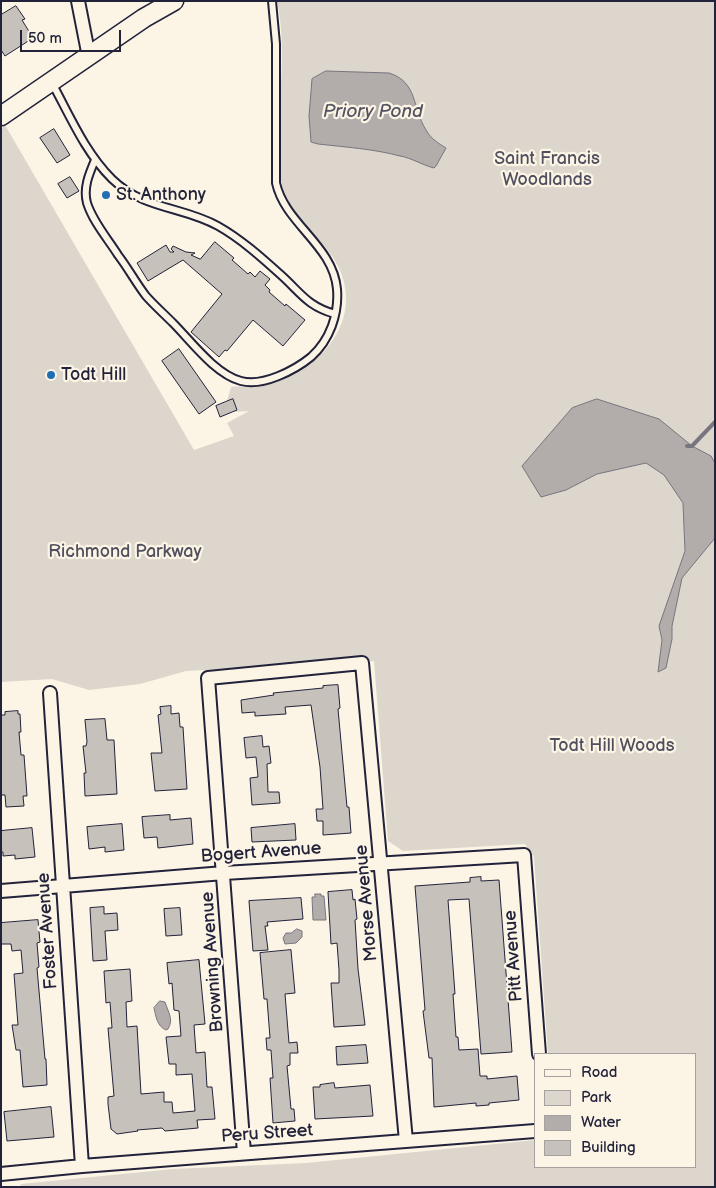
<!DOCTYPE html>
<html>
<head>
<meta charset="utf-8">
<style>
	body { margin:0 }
	#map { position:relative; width:716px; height:1188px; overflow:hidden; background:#fcf5e5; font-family:"Balsamiq Sans",sans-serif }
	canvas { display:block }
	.frame { position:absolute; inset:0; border:2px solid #22223b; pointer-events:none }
	.legend { position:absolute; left:534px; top:1053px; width:162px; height:115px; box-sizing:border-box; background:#fcf5e5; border:1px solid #a5a1a1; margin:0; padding:6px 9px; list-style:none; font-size:15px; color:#22223b }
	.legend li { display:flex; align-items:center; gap:10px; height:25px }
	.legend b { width:25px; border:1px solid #a5a1a1 }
	.scale { position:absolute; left:20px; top:30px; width:101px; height:22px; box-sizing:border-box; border:2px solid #22223b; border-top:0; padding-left:6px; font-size:15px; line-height:18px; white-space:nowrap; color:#22223b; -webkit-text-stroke:4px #fcf5e5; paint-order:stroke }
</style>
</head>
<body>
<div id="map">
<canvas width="716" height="1188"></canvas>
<div class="frame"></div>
<ul class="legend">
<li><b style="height:6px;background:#fcf5e5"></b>Road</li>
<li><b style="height:14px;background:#dcd6cc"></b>Park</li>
<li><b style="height:14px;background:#b2adab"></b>Water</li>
<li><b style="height:14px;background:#c6c1bb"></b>Building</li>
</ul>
<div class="scale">50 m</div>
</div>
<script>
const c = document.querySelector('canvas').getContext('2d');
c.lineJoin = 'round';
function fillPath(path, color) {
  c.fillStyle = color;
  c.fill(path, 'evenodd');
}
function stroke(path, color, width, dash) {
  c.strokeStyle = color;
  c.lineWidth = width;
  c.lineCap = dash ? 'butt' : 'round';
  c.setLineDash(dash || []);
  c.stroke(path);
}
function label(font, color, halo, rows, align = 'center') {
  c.font = font + ' "Balsamiq Sans",sans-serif';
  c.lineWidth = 4.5;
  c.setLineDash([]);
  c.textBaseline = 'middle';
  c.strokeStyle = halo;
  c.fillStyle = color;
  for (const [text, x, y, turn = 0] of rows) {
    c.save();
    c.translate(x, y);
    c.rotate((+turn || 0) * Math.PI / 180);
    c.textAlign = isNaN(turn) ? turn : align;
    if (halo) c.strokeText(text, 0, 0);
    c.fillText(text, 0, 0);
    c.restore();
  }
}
const green = new Path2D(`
	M277,1H715V1187H20L21,1184L173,1169L306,1163L535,1140V1167H695V1054H548L534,857L525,844L403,851L388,841L374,661L186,671L140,684L89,690L52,679L1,682V129L5,125L194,450L234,436L227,423L249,411L232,412L237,410L233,399L227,401L231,387C237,386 244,387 250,387C260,387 270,384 279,381C332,361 367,308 332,256C316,233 287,214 282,186C272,127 290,61 277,1Z`);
const water = new Path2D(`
	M326,71L389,73C418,82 412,108 426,130C431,139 438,143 446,148L436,166L434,168C422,165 412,158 400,156C374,149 345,147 318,144L311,142L309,116L312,79Z
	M597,399L659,419L692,446L711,456L715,463V538L682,578L672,626V639L666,668L658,672L662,640L659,626L685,551L683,503L664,475L646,463L597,474L566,490L541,497L522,466L572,408Z
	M315,894H321V896H324L326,920H313L312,897H315Z
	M297,929L302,931V937L296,943L285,944L283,938L286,933H291Z
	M160,1001L165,1002C168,1012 174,1019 168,1029L166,1030C157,1026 156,1017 154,1008Z`);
const stream = new Path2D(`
	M687,446H692L715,422`);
const building = new Path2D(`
	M16,6L25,19L22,20L33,38L5,56L1,50V15Z
	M54,129L70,155L57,163L40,138Z
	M70,177L79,191L67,198L58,184Z
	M215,242L234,258L232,260L248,274L250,272L255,277L260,271L270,279L265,285L270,290L269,292L285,306L286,304L305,320L283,346L253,320L227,351L225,350L219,357L191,332L222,294L183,260L148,281L137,263L166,245L170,252H174L171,249L173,246L186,252L195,253L191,255L200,259Z
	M179,349L216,402L199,414L162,361Z
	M233,399L237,410L220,417L216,406Z
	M338,685L340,708L338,709L347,807H349L351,833L323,835V821H317L316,809H323L320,767L311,705L285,707L286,714L255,716V712L242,713L241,700L274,695L273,693L323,688V686Z
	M171,706V714L179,713L180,727H183L187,789L155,791L151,753H162L158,715L161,714L160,707Z
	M18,711V714H20L21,732H19L21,755H24L27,796H23L24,806L6,807L5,795H2L1,793V715H5V712Z
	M105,719L107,740H114L117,794L85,796L84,773H86L83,746H86L87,742L85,720Z
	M262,736L263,747L269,746L271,763L267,764L268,792H279L280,803L252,805L250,778L258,777L256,757L246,758L244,738Z
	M170,815V820L191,818L193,844L158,848L157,837L144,838L142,817Z
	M122,824L124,850L105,852V847L89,849L87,827Z
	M295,824L296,840L252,842L251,828Z
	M32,828L35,857L15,859V855L3,856V852H1V831Z
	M481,877V881L499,880L512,1052L481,1054L469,899L448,900L455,994H453L456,1037H458L459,1050L478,1049L480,1076H487V1079L517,1076L519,1100L489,1103V1105L476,1106V1103L434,1107L432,1058H429L423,1011L425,1010L415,886L470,882V878Z
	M352,890L353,900L355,899L357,919L355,920L358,969L365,1025L334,1027L331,983H339V970L337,943L331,944L328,892Z
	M301,898L303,919L267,922L268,926H265L268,950L253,951L249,901Z
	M104,907V914L117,913L118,930L105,931L107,960L93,961L90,908Z
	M180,908L182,935L166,936L164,909Z
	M38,920L40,942L37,943L39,967L37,968L45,1059H46L47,1085L23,1087L20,1050H16L12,1025H18L14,974L23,973L21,950L12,951L11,944H1V923Z
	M291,950L295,993L285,994L289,1043L297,1042L298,1053H290V1065L287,1066L291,1109H294L295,1121L273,1123L270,1078H273L271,1050H267L266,1038H270L267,999H264L260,953Z
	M199,960L205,1024L194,1025L196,1053L205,1052L207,1087H212L215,1119L197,1120L198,1128L165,1131L162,1128L137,1130L138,1131L117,1134L111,1129L108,1104V1097L114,1096L108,1028H112L110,1002L106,1003L104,971L130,969L132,1001L126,1002L127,1027L137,1026L141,1094L164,1092V1102H172L173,1113L195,1111L192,1074L176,1075V1064H169L166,1037L181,1036L179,1011L174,1010L172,983L169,984L167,963Z
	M366,1045L368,1063L337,1065L336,1047Z
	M334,1083L335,1088L370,1085L373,1116L315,1119L313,1087H320V1085Z
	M51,1107L54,1137L7,1141L4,1112Z`);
const lane = new Path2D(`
	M52,83C70,116 85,152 112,179C144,210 182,206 218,226C241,239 261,257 281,275C301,293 307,306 335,314
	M95,160C89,174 83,188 87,203C93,222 108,239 118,255C128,268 136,283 146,296C154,305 164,314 173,323C191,341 215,374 241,381C263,387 295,370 311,357C330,340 339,314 337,289C333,245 285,224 276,183V44L272,1`);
const street = new Path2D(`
	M78,1L89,57
	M50,693L82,1166
	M1,891L224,873L524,855L539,1054
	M244,1153L208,678L362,663L406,1141
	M1,1174L82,1166L535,1131`);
const secondary = new Path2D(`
	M1,116L144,18L174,1`);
const markers = [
	[106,195,5,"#1f6fb2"],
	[51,375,5,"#1f6fb2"]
];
const parkNames = [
	["Saint Francis",547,159],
	["Woodlands",547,180],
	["Richmond Parkway",125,552],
	["Todt Hill Woods",612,746]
];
const poiNames = [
	["St. Anthony",116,195],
	["Todt Hill",61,375]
];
const streetNames = [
	["Bogert Avenue",261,853,-4],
	["Morse Avenue",367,903,-95],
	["Foster Avenue",48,931,-94],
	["Pitt Avenue",514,956,-94],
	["Browning Avenue",213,962,-94],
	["Peru Street",267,1134,-4]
];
const waterNames = [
	["Priory Pond",373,112]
];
fillPath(green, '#dcd6cc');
fillPath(water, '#b2adab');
stroke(water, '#78757e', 1);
stroke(stream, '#78757e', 4);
fillPath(building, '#c6c1bb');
stroke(building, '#22223b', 1);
stroke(lane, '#22223b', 10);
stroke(street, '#22223b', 16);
stroke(secondary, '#22223b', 21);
stroke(lane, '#fcf5e5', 6);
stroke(street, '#fcf5e5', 12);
stroke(secondary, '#fcf5e5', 18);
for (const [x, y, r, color] of markers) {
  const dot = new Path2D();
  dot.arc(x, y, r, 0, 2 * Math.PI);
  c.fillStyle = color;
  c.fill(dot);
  stroke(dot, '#fcf5e5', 2);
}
label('18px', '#504f5f', '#fcf5e5', parkNames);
label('18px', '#22223b', '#fcf5e5', poiNames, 'left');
label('18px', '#22223b', '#fcf5e5', streetNames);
label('italic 19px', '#545362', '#fcf5e5', waterNames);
</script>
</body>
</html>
